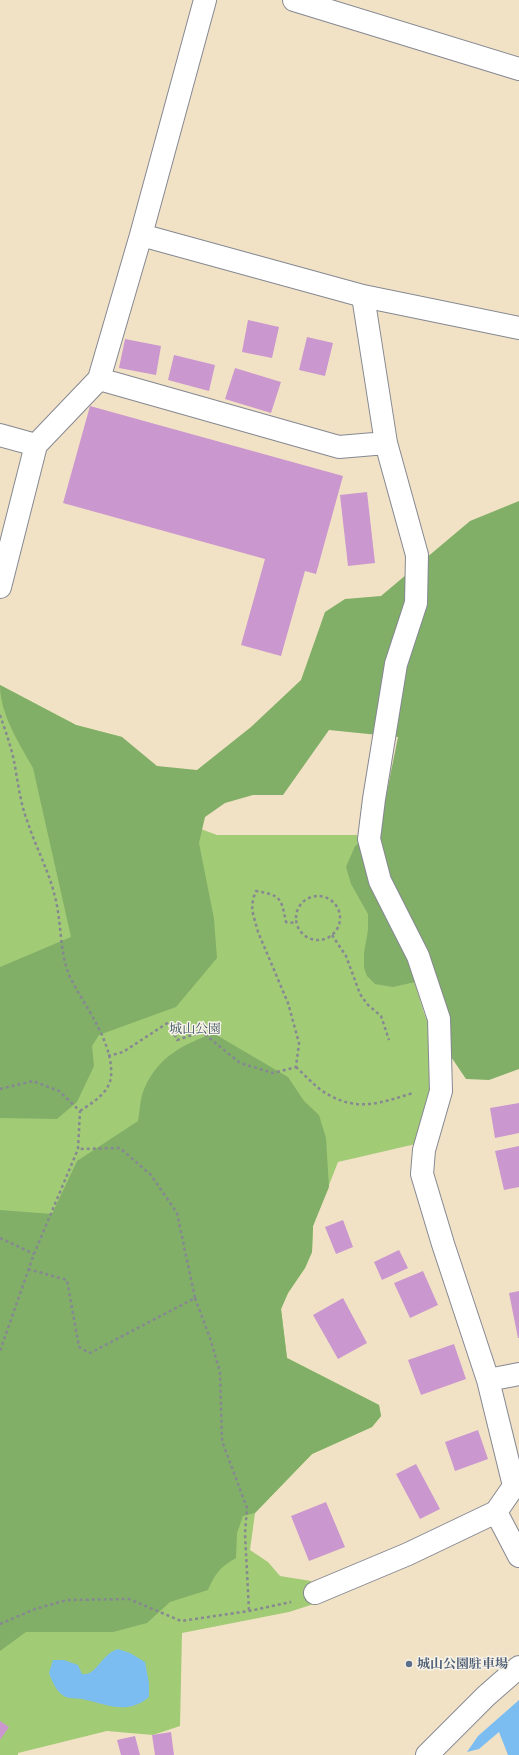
<!DOCTYPE html>
<html>
<head>
<meta charset="utf-8">
<style>
	body { margin:0 }
	canvas { display:block; background:#f1e2c6 }
</style>
</head>
<body>
<canvas width="519" height="1755"></canvas>
<script>
const c = document.querySelector('canvas').getContext('2d');
c.lineJoin = 'round';
function fillPath(path, color) {
  c.fillStyle = color;
  c.fill(path, 'evenodd');
}
function stroke(path, color, width, dash) {
  c.strokeStyle = color;
  c.lineWidth = width;
  c.lineCap = dash ? 'butt' : 'round';
  c.setLineDash(dash || []);
  c.stroke(path);
}
function label(font, color, halo, rows, align = 'center') {
  c.font = font + ' "Libre Caslon Text","Noto Serif JP",serif';
  c.lineWidth = 3;
  c.setLineDash([]);
  c.textBaseline = 'middle';
  c.strokeStyle = halo;
  c.fillStyle = color;
  for (const [text, x, y, turn = 0] of rows) {
    c.save();
    c.translate(x, y);
    c.rotate((+turn || 0) * Math.PI / 180);
    c.textAlign = isNaN(turn) ? turn : align;
    if (halo) c.strokeText(text, 0, 0);
    c.fillText(text, 0, 0);
    c.restore();
  }
}
const green = new Path2D(`
	M0,685L76,725L122,737L190,825L217,835H357L368,882L406,954L424,1013L434,1037L429,1109L420,1143L338,1162L313,1226L312,1252L305,1268L288,1293L281,1309L287,1358L379,1405L381,1416L372,1427L312,1454L255,1513L250,1550L268,1562L280,1576L311,1581L317,1603L289,1612L182,1633L180,1726L153,1735L107,1731L18,1753V1755H0Z`);
const forest = new Path2D(`
	M519,501V1069L489,1080L466,1079L441,1042L415,982L393,987L375,984L367,976L364,968V953L368,930V914L351,884L346,867L355,846L380,826L398,737L329,730L283,795H253L225,803L205,817L199,843L214,919L217,958L176,1007L99,1035L92,1046L94,1066L77,1102L57,1119L0,1118V967L71,937L33,768C19,743 0,714 0,685L76,725L122,737L157,766L197,770L251,727L301,680L325,612L345,599L381,596L470,521Z
	M213,1033L288,1077L304,1101L319,1115L326,1138L329,1187L313,1226L312,1252L305,1268L288,1293L281,1309L287,1358L379,1405L381,1416L372,1427L312,1454L255,1513L243,1516L237,1533L236,1558C220,1567 215,1574 208,1590L170,1602L147,1623L113,1632H26L0,1651V1210L52,1214L77,1161L138,1121C140,1111 140,1097 145,1087C160,1055 182,1046 213,1033Z`);
const water = new Path2D(`
	M118,1649L130,1653L145,1662L149,1683V1697C126,1716 107,1704 82,1699C76,1698 68,1699 64,1696C56,1691 52,1681 49,1673L53,1660H64L78,1665L82,1674C96,1677 101,1654 118,1649Z
	M519,1700V1755H508L499,1732L479,1749L467,1752L478,1736Z`);
const building = new Path2D(`
	M248,320L279,327L272,358L242,352Z
	M307,337L333,343L325,376L299,370Z
	M125,339L161,346L156,375L119,368Z
	M174,355L215,365L209,391L168,380Z
	M235,368L281,382L271,413L225,399Z
	M90,406L343,476L316,574L305,571L281,656L241,645L265,559L63,503Z
	M367,492L375,563L348,566L340,495Z
	M519,1103V1133L495,1138L490,1108Z
	M519,1146V1187L504,1190L495,1151Z
	M343,1220L353,1247L336,1254L325,1227Z
	M399,1250L408,1268L382,1280L374,1262Z
	M423,1271L438,1305L410,1318L394,1283Z
	M519,1291V1338H518L509,1293Z
	M343,1298L367,1343L338,1359L313,1315Z
	M454,1344L466,1379L421,1395L408,1360Z
	M478,1430L488,1459L455,1471L445,1442Z
	M416,1464L440,1509L420,1519L396,1474Z
	M326,1502L345,1547L309,1561L291,1516Z
	M0,1721L9,1727L0,1740Z
	M171,1732L174,1755H155L152,1735Z
	M135,1736L140,1755H121L117,1740Z`);
const path = new Path2D(`
	M0,715C5,730 11,746 14,761C18,782 20,803 28,823C36,848 49,871 55,897C62,923 59,952 70,977C84,1006 114,1042 111,1077C109,1093 92,1103 80,1111
	M296 918a22 22 0 1 1 44 0a22 22 0 1 1-44 0Z
	M332,935L346,956L360,994L367,1004L381,1016L389,1040
	M108,1056L123,1052L169,1022L177,1040L202,1032L240,1063L273,1073L296,1067L299,1043L288,1003L258,932L252,910L253,899L256,891C281,895 281,898 286,922L296,923
	M296,1067C306,1076 317,1089 329,1095C359,1112 383,1102 413,1093
	M0,1089L33,1081L59,1091L80,1111L78,1149L34,1254L0,1351
	M0,1238L34,1254
	M28,1269L67,1280L79,1347L90,1353L195,1298L177,1213L151,1175L120,1148L78,1149
	M195,1298L210,1338L220,1372L222,1441L247,1508L245,1533L249,1611
	M0,1624L35,1609L67,1600L129,1599L181,1621L249,1611L291,1602`);
const minor = new Path2D(`
	M294,0L519,69
	M141,235L363,296L519,328
	M363,296L386,443L417,555L416,603L396,664L374,799L369,839L380,881L418,956L439,1019L441,1091L424,1150L422,1174L443,1244L488,1380L514,1486L496,1512L519,1556
	M99,379L339,447L386,443
	M0,435L36,445
	M0,587L36,445L99,379L141,235L205,0
	M488,1380L519,1374
	M315,1593L408,1554L496,1512
	M427,1755L486,1696L519,1667`);
const markers = [
	[409,1664,4,"#5c6f8a"]
];
const parkNames = [
	["城山公園",195,1029]
];
const serviceNames = [
	["城山公園駐車場",417,1664]
];
fillPath(green, '#a2cb76');
fillPath(forest, '#81af67');
fillPath(water, '#7cbdf1');
fillPath(building, '#cb97cf');
stroke(minor, '#868892', 24);
stroke(path, '#868892', 2.5, [3, 3]);
stroke(minor, '#fff', 22);
for (const [x, y, r, color] of markers) {
  const dot = new Path2D();
  dot.arc(x, y, r, 0, 2 * Math.PI);
  c.fillStyle = color;
  c.fill(dot);
  stroke(dot, '#f7f3e8', 1.5);
}
label('13px', '#3d5664', '#f7f3e8', parkNames);
label('bold 13px', '#4e5e75', '#f7f3e8', serviceNames, 'left');
</script>
</body>
</html>
